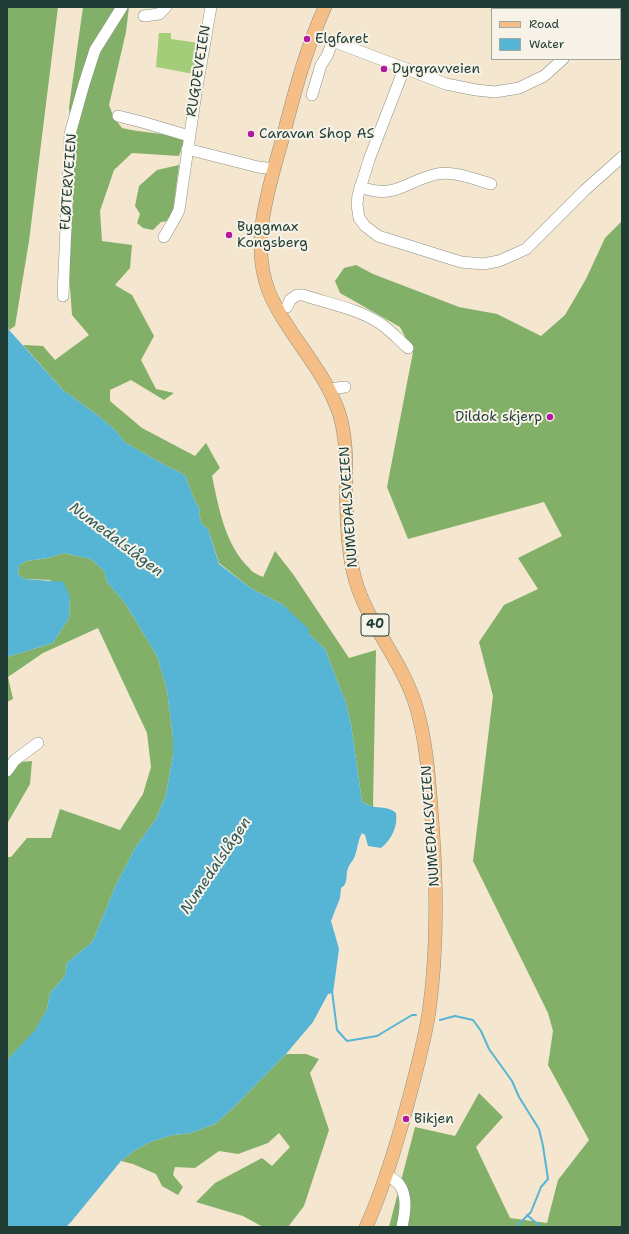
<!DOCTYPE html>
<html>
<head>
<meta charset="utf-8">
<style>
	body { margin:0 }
	#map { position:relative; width:629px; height:1234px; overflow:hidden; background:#f4e6cf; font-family:"Shantell Sans",sans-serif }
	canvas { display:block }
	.frame { position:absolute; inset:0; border:8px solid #1f3d34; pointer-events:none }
	.legend { position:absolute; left:491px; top:8px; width:130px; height:52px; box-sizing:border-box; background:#f7f3e8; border:1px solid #a1aaa0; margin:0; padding:5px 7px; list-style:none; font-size:12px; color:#1f3d34 }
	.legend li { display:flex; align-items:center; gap:8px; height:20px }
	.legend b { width:20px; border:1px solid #a1aaa0 }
</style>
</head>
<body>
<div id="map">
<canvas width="629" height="1234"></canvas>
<div class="frame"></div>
<ul class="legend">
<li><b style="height:5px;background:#f6be87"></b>Road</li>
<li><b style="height:11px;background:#56b4d5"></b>Water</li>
</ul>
</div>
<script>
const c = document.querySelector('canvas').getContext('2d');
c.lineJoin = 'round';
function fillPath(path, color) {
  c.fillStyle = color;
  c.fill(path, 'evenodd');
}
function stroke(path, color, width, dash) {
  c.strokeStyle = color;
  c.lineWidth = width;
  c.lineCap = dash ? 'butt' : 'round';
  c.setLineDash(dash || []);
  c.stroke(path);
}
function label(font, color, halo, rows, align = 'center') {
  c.font = font + ' "Shantell Sans",sans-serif';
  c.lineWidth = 4;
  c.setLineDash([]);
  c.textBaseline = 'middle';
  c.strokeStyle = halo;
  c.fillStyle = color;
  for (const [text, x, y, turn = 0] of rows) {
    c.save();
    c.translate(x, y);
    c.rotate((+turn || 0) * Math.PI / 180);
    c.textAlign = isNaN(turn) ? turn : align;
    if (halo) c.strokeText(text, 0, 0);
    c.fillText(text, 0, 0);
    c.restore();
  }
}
const green = new Path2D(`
	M159,33H171V39L199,43L194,74L156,67Z`);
const forest = new Path2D(`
	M7,7H58L29,241L15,326L9,330L7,325Z
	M83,7H129L126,32L109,105L114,118L122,128C143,133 164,133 185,138L179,156L132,153L114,170L100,211L102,241L132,245L130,268L115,285L132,295L154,336L141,360L156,389L174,393L164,400L131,380L110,390V401L142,428L195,456L206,443L220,468L212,476C219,509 225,545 250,569C253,573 259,575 263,577L275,551L293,574L349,658L376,650L373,807L362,802L351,724L346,703L325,649L309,634L282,604L252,589L219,563L208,529L202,524L199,515L200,510L195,501L185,475L163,464L126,443L113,428L96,414L63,390L23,345L43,346L55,360L89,335L72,315L67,245L72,144L69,107Z
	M179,165L173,211L168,221L161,222L153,230L143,228L137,223L140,214L135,206L139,186L157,170Z
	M622,221V1227H389L415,1127L455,1136L479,1093L503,1117L476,1147L510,1218L547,1223L558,1180L589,1140L548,1065L553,1031L548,1013L473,861L493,696L479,642L504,605L538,589L518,558L562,536L544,502L408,539L387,487L413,352L400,327L340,293L335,281L344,268L356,265L373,274L459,307L497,314L541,336L565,315L586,279L605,238Z
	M64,553L91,559L104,571L107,582L125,603L157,656L167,690L173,738V755L166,795L156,819L135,848L115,887L93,941L67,963L65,976L50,993L47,1009L35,1031L7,1060V857H11L27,838H51L60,809L120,830L143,794L151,767L147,733L98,628L43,653L8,677L13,699L7,702V657L53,643L69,618L70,598L50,580L24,579L18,574L19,565L27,561L48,558Z
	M32,761L30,784L7,824V763Z
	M286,1054H306L319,1059L310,1073L329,1130L304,1206L288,1227H263L243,1216L196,1202L215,1183L262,1158L272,1166L290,1147L279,1133L268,1143L238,1154L219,1151L195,1168L175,1167L173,1175L183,1187L178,1195L162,1186L156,1174L133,1164L121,1161L134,1151L150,1142L173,1135L191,1133L215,1124L232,1109Z`);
const water = new Path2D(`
	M7,325L9,330L63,390L96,414L113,428L126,443L163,464L185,475L195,501L200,510L199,515L202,524L208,529L219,564L252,589L282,604L309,629V634L325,649L346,703L351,724L362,802C366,804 370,806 375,807C383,808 389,807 396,813C398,826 392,839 381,848L368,846L365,835L362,833C357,841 358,852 353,860C351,863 349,865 348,868C345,876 349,883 341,888L340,898L331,921L339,949L333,993L328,994L313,1022L286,1054L232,1109L215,1124L191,1133L173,1135L150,1142L134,1151L121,1161L71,1222L66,1227H7V1060L35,1030L47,1009L50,993L65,976L67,963L93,941L115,887L135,848L156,819L166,795L173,755V738L167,690L157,656L125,603L107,582L104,571L91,559L64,553L48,558L27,561L19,565L18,574L24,579L64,582L70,598L69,618L53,643L7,657Z`);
const stream = new Path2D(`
	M332,991L337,1030L347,1041L377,1036L412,1015H416
	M440,1020L455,1016L473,1020L481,1031L489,1049L512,1081L519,1097L539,1129L543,1146L548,1179L541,1187L531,1212L516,1227
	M527,1215L541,1227`);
const minor = new Path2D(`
	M606,9L607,7
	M144,16L159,14L166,7
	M314,34L446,84L476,90L495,92L519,88L544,76L563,59
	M404,69L370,157L358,195L357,205L359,218L365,226L378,236L461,262L483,264L499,261L526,249L585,190L622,157
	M312,95L321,65L327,56L333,41
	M118,116L142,122L189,136
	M187,149L258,167L274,169
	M360,187C396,200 405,181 437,174C454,171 474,179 491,184
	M164,237L174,220L179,210L196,93L211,7
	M63,296L70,134L84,84L95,50L122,7
	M287,307L290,300L297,295H303C329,304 357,308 381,324C391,331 399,340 408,348
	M329,389L345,387
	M7,771L15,760L38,743
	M386,1175C390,1177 395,1180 399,1184C408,1196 405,1213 402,1227`);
const major = new Path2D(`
	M325,7C307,46 296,87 285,129C272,180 248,239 269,292C287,335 324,368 339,413C347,438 346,464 346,490C347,519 347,550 355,579C368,625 402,660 416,706C427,743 429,781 432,820C437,884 438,948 429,1012C423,1050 412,1087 402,1124C392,1159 381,1194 366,1227`);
const markers = [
	[307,39,4,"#b5179e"],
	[384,69,4,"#b5179e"],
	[251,134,4,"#b5179e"],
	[229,235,4,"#b5179e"],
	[550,417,4,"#b5179e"],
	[406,1119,4,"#b5179e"]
];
const shields = [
	[375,625,28]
];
const shieldNames = [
	["40",375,625]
];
const poiNames = [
	["Elgfaret",315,39],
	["Dyrgravveien",392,69],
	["Caravan Shop AS",259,134],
	["Byggmax",237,227],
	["Kongsberg",237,243],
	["Dildok skjerp",542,417,"right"],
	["Bikjen",414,1119]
];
const streetNames = [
	["RUGDEVEIEN",199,71,-81],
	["FLØTERVEIEN",69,182,-86],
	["NUMEDALSVEIEN",349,507,-94],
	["NUMEDALSVEIEN",431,826,-94]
];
const waterNames = [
	["Numedalslågen",116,540,37],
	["Numedalslågen",216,866,-56]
];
fillPath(green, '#a3cd79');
fillPath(forest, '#82b069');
fillPath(water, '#56b4d5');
stroke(stream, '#56b4d5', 2);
stroke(minor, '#8a9282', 12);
stroke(major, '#8a9282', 14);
stroke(minor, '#fff', 11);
stroke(major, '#f6be87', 13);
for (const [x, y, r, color] of markers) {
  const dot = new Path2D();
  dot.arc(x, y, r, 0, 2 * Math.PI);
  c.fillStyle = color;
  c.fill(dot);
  stroke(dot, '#f7f3e8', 1.5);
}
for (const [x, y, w] of shields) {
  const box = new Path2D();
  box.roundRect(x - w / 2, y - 11, w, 22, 3);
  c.fillStyle = '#f7f3e8';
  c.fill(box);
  stroke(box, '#1f3d34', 1);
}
label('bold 13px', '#1f3d34', null, shieldNames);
label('14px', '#1f3d34', '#f7f3e8', poiNames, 'left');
label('14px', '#1f3d34', '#f7f3e8', streetNames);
label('italic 15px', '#2d5b5c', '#f7f3e8', waterNames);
</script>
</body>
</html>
